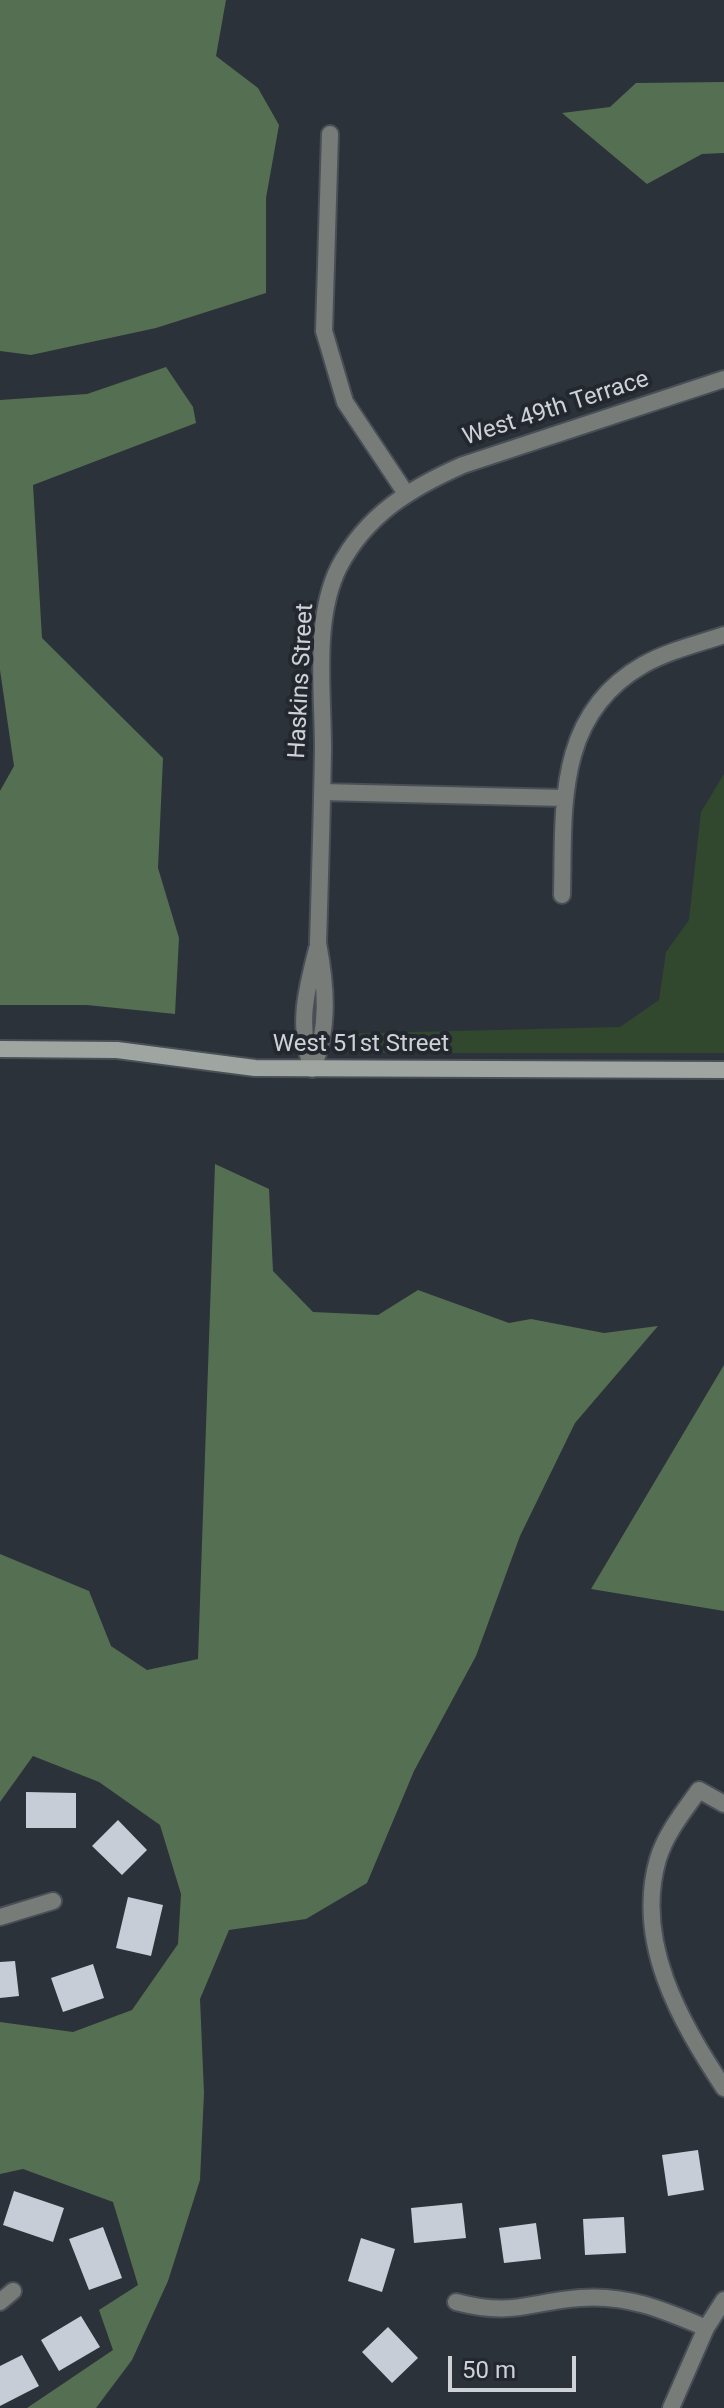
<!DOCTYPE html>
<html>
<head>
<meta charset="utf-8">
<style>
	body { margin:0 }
	#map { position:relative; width:724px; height:2408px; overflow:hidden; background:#2c323a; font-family:Roboto,sans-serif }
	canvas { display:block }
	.scale { position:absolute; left:448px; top:2356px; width:128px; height:36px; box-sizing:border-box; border:4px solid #ced2d7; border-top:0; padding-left:10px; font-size:24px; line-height:28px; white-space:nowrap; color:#ced2d7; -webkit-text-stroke:6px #232830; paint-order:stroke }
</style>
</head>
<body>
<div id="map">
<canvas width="724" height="2408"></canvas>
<div class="scale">50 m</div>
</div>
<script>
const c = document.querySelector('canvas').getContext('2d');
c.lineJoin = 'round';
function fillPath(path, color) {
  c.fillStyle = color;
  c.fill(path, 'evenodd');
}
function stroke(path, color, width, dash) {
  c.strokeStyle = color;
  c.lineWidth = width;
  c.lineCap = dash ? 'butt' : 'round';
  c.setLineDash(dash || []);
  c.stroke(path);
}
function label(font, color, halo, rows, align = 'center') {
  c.font = font + ' Roboto,sans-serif';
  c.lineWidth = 8;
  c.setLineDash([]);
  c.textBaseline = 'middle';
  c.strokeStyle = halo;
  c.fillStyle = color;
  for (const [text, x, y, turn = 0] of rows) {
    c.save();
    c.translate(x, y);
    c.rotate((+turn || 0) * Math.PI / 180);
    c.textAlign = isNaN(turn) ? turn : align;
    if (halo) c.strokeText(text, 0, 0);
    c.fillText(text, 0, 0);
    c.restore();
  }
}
const green = new Path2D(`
	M724,774V1053H351L335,1042L331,1034L620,1027L659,1000L666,952L689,920L701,812Z`);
const forest = new Path2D(`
	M0,0H226L216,56L258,88L279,125L266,198V293L156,328L31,355L0,351Z
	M724,82V153L702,154L647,184L562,113L610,107L636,83Z
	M166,367L193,407L196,423L33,485L42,638L163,758L158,868L179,938L175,1014L87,1005H0V791L14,766L0,670V400L87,394Z
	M215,1164L269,1189L273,1271L313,1312L378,1315L418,1290L509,1323L531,1319L604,1333L658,1326L575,1423L520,1536L476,1656L414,1771L367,1883L306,1919L229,1930L200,1999L204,2093L200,2180L168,2281L132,2360L96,2408H27L113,2350L99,2310L138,2285L113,2202L23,2169L0,2174V2022L73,2032L132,2010L178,1944L181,1894L160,1825L99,1782L33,1756L0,1802V1554L89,1591L111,1646L147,1670L198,1659Z
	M724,1365V1611L591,1589Z`);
const building = new Path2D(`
	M26,1792L76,1793V1828H26Z
	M118,1820L147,1850L122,1875L92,1846Z
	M128,1897L163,1905L151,1956L116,1948Z
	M15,1961L19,1996L0,1998V1962Z
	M93,1964L104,1998L63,2012L51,1978Z
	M698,2150L704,2190L668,2196L662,2155Z
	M14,2191L64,2208L53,2242L3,2225Z
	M462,2203L466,2238L414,2243L411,2208Z
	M624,2217L626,2253L585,2255L583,2219Z
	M536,2223L541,2259L504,2263L499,2228Z
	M103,2227L122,2278L89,2290L69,2239Z
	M361,2238L395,2249L382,2292L348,2281Z
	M81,2316L100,2347L59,2371L41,2340Z
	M388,2327L418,2358L392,2383L362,2352Z
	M22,2355L39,2386L0,2406V2366Z`);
const street = new Path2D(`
	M330,134L324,331L345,402L405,492
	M322,792L564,798
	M562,895C564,808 555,715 643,665C668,651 697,644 724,635
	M312,1069C330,1030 326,985 318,943C320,878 322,813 323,748C323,691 313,619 339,567C367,514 411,488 463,465L724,379
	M312,1069C297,1026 306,991 317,949
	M724,1804L699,1790C684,1811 666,1833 658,1859C634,1942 680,2021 724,2088
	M0,1917L53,1901
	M0,2302L13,2291
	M456,2302C514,2317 527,2302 580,2298C626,2294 664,2310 706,2328
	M671,2408L706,2328L724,2300`);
const secondary = new Path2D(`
	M0,1049L117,1050L255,1068L724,1070`);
const streetNames = [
	["West 49th Terrace",556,409,-18],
	["Haskins Street",302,681,-87],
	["West 51st Street",361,1045]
];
fillPath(green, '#31482e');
fillPath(forest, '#556f52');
fillPath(building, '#c6cdd7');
stroke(street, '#494f56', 20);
stroke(secondary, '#494f56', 20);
stroke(street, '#777c79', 16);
stroke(secondary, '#9fa6a1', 16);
label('24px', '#ced2d7', '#232830', streetNames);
</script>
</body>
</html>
